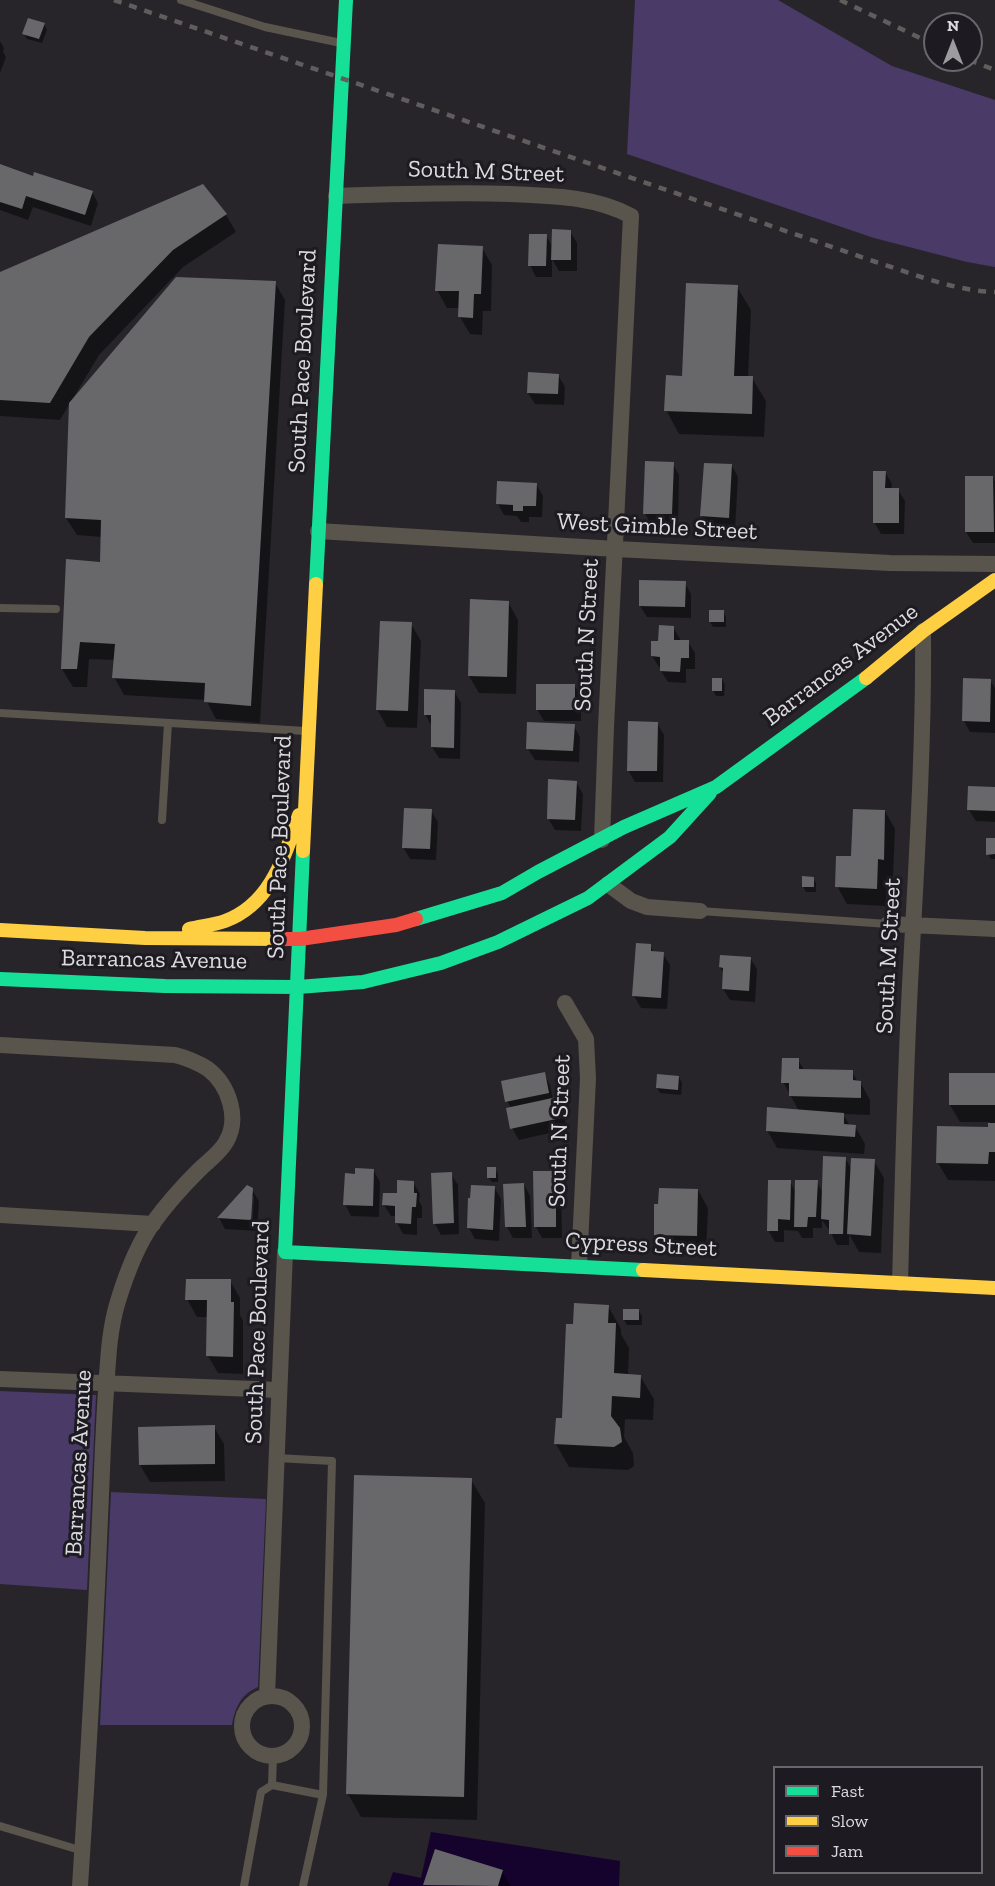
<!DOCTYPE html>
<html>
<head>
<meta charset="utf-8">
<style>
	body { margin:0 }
	#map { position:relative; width:995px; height:1886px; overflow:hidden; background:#27252a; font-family:"Zilla Slab",serif }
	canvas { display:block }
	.legend { position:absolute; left:773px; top:1766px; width:210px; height:108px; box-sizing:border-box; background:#1d1b21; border:2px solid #69676d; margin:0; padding:8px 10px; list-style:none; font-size:18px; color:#dbdade }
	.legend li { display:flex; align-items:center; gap:12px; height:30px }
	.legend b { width:30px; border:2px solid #69676d }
	.north { position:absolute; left:923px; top:12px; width:60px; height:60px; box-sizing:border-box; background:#1d1b21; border:2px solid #69676d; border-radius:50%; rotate:0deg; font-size:16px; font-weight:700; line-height:24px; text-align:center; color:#dbdade }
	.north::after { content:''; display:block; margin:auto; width:21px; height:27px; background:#9c9b9f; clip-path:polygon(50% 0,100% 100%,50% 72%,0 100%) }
</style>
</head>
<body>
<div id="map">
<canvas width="995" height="1886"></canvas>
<ul class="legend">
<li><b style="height:8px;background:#16e098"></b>Fast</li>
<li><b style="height:8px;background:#ffcf43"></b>Slow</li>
<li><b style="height:8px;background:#f24e42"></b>Jam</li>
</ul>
<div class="north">N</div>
</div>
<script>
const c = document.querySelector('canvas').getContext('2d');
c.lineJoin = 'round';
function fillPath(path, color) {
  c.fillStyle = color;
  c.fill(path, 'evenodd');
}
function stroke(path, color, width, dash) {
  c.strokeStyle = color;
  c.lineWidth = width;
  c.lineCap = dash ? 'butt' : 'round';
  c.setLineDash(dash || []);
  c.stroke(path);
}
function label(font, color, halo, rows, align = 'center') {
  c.font = font + ' "Zilla Slab",serif';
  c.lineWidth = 6;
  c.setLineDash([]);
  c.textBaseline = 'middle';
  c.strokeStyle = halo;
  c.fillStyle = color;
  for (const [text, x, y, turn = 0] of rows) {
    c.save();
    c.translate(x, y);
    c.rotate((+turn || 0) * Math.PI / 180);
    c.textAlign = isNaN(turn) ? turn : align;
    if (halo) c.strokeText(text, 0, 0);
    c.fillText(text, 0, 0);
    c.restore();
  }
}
const green = new Path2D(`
	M635,0H778L892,66L995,100V267L967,262L874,238L627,154Z
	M0,1391L96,1395L87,1590L0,1584Z
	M111,1492L266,1499L258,1687C241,1694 235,1708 232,1725H100Z`);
const water = new Path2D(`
	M431,1832L620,1861L619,1886H388L393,1872L421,1878Z`);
const shadow = new Path2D(`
	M44,24L47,30L42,43L27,39L24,34Z
	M0,41L4,48L3,52L6,57L0,73Z
	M0,166L34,178L92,192L98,203L91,226L33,207L28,220L0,210Z
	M226,215L236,232L183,267L99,355L72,400L275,283L285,300L260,723L216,719L206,700L124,695L114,677L115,660L89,659L87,687H73L62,669L68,561L101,563L102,537L77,535L66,518L71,401L60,420L0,416V274Z
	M570,231L577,243V271H559L552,259V277H536L530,265L546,236L553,247Z
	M482,248L492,265L491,311H483L482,335L470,334L460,317V308H447L437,290Z
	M737,287L751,310L748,378H752L766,401L764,437L679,434L666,410Z
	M558,375L565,387L564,405L535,404L528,393Z
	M673,464L679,475L678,525H651L645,513Z
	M732,466L738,477L735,529L709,527L702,516Z
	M885,472L892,484L891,490H898L905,501L904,534H881L874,522Z
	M993,477L995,482V543H973L966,532Z
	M536,484L543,496L542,517H529V522H521L517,516L504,515L498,504Z
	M685,583L691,594V618L647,617L640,606Z
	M508,602L518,620L516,694L479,693L469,676Z
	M723,611L726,617V627H713L710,622Z
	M411,624L421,641L417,728L387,727L377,709Z
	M673,627L680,639V642H688L695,653V669H686V683L668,682L661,671V668L659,667L652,656L660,643Z
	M722,679L725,685L724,696H716L713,690Z
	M990,680L995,688V733L970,732L964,721Z
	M575,686L581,697V721H544L537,709Z
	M454,691L461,703L460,759L439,758L432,747V727L425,714Z
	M657,723L664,735L663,782H635L628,770Z
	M574,726L580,737L579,762L535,760L528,749Z
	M576,782L583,794L581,831L555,830L548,818Z
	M995,788V822L976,821L969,810Z
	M431,811L438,822L436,860L410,859L403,847Z
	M885,811L895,829L893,877L887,876L886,906L847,904L837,886Z
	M995,839V859H991L988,854Z
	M813,878L816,883V892H806L803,886Z
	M650,946L654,953L663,954L670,965L667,1009L641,1008L634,996Z
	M750,958L757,969L755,1002L730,1000L723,989L724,974L720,967Z
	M798,1060L805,1071L852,1072L858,1082H860L870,1100V1115L843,1114L850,1126H855L865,1144L864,1154L777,1148L767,1130L799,1111L783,1082Z
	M544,1074L550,1085L553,1099H556L563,1110L567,1129L519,1140L512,1128L511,1108L507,1101Z
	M995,1074V1181L948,1180L938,1163L990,1129V1122H960L950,1105Z
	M679,1077L682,1083L681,1095L660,1093L657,1088Z
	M845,1158L852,1170L874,1161L884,1178L881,1253L859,1252L849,1234V1245H837L830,1231L829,1230L822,1220V1228H813V1238H802L798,1231L784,1230V1242H775L768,1230L790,1181L796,1193L817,1182L823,1193Z
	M495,1169L498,1174V1182H492L488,1177Z
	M374,1171L380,1182L379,1217L351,1216L345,1204L356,1175Z
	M555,1172L561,1184L562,1238H542L536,1227Z
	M451,1174L458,1185L459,1234L441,1235L435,1224Z
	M413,1182L420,1194L419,1201L422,1206V1218H417V1235L403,1234L397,1223V1216H391L384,1205Z
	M524,1184L530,1196L532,1238H513L507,1227Z
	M247,1187L252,1190L259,1201L257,1231L225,1229L219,1218ZM254,1196L252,1228L249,1227L251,1199Z
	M494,1187L501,1199L499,1241L475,1239L469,1228Z
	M698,1190L708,1208L706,1253L665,1252L655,1235Z
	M230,1281L240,1298V1315L243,1321V1374L218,1373L208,1356V1317H197L187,1299Z
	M608,1306L621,1329V1334L629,1348L628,1376H640L654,1399L653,1420L625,1419L624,1437L633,1453L634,1466L628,1470L569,1467L556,1444L563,1419L574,1326Z
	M639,1311L642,1316V1325H627L624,1320Z
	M214,1427L224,1444L225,1481L150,1482L140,1465Z
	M471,1480L485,1503L477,1820L361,1817L348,1794Z
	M502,1871L511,1886L425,1885Z`);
const building = new Path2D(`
	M28,18L45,23L39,39L22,34Z
	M0,164L33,176L34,172L93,191L85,215L26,196L22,209L0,202Z
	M203,184L227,214L173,250L89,337L50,403L0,400V272Z
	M552,229L571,230V260H551Z
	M529,234H547L546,266H528Z
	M438,244L483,246L481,294H474L473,318L458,317L459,291H435Z
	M176,277L276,281L251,706L204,702L205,683L112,678L115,644L80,642L77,669H61L66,559L100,562L101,520L65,518L69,403Z
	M686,283L738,285L734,376H753L752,414L664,411L666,375L682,376Z
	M528,372L559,374L558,394L527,393Z
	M645,461L674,462L672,514H643Z
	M704,463L732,464L729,518L700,516Z
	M873,471H886L885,488H899V523H873Z
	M965,476H993L994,532H965Z
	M497,481L537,483L536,506H523V511H513V505L496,504Z
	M639,580L686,581L685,607L639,606Z
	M470,599L509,601L507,677L468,676Z
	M709,610H724V622H709Z
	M380,621L412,622L408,711L376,710Z
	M659,625L674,626V640H689V658H681L680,672L660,671V657L651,656V641H658Z
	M712,678H722V691H712Z
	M963,678L991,679L990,722L962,721Z
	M536,684H575V710H536Z
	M424,689L455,690L454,748L431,747V715H424Z
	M628,721L658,722L657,771H627Z
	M527,722L575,724L573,751L526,749Z
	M548,779L577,781L575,820L547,819Z
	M968,786L995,787V811L967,810Z
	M404,808L432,809L430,849L402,848Z
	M853,809L885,810L884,860L878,859L877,889L835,887L836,856H851Z
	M986,838H995V854L986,855Z
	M802,876L814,877V887H802Z
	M636,943L651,944V951L664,952L661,998L632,996Z
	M720,955L751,957L749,991L722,989L723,968L719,967Z
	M782,1058H799V1069L853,1070V1080L861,1081V1098L789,1096V1083H781Z
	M545,1072L549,1093L505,1102L501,1081Z
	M949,1073H995V1105H949Z
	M657,1074L679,1076L678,1090L656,1088Z
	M557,1097L561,1118L510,1129L506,1108Z
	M767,1107L844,1113V1124L856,1125L855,1137L766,1131Z
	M988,1123H995V1152H989L988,1164L936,1163L937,1126L988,1127Z
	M823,1156L846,1157L843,1234H829V1220L821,1219Z
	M851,1158L875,1159L871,1236L847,1234Z
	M487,1167H496V1178H487Z
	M355,1168L374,1169L373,1206L343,1205L345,1173L355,1174Z
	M533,1171H556V1227H534Z
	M452,1172L454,1223L433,1224L431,1173Z
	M397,1180L414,1181V1193H417L416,1207H412L411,1224L395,1223V1206L382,1205L383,1193H397Z
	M768,1180H791L790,1220L778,1219V1231H767Z
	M795,1180H818L816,1217H808L807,1227H794Z
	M524,1183L526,1227H505L503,1184Z
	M247,1185L253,1188L251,1220L217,1218Z
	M471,1185L495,1186L493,1230L467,1228L468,1198H470Z
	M659,1188L698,1189L697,1236L654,1235V1204H658Z
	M186,1279H231V1302H234L233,1357L206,1356L207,1300H185Z
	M574,1303L609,1305L608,1323H616L614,1373L641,1375L640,1398L612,1396L611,1416L620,1428L622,1442L614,1447L554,1444L556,1418H562L566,1324H573Z
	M623,1309H639V1320H623Z
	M215,1425V1464L139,1465L138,1427Z
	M354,1475L472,1478L464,1797L346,1794Z
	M435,1849L503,1870L498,1886L423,1885Z`);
const lane = new Path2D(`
	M181,0L265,27L341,43
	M0,608L56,609
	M0,713L306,731
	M162,820L168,723
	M700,911L888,924
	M273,1756L272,1785L323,1795L332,1461L277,1458
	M0,1826L83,1851
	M244,1886L261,1792L272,1785
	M303,1886L323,1795`);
const street = new Path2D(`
	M336,196C394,194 452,192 510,194C551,196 595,196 631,216L606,727L602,840
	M318,531L616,549L890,563L995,564
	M608,884L631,901L647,907L700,911
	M888,924L995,929
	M565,1003L586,1039L588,1078L579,1266
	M0,1045L175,1055C187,1058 197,1062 208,1069C229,1085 240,1119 226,1142C220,1153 207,1162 198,1171C182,1187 166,1205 153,1223C137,1245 126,1275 118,1301C109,1330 108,1361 106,1391C103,1434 102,1476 100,1518C95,1641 88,1763 80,1886
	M0,1215L153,1224
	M900,1283C903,1177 905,1071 911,966C917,854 924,743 923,631
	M0,1379L279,1390
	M242 1726a30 30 0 1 1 60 0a30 30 0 1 1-60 0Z
	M267,1696L285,1252`);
const fast = new Path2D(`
	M316,584L346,0
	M303,851L285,1252L643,1270
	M416,919L502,893L538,872L624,827L716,787L866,678
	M0,979L165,986L298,987L363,982L441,963L498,942L588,898L670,837L710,793`);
const slow = new Path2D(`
	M866,678L923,631L995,580
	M303,851L316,584
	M189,929C201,926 214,925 225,921C271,904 284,857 299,815
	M0,930L145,938L282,939
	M643,1270L995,1288`);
const jam = new Path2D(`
	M282,939H300L396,925L416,919`);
const rail = new Path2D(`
	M114,0L876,262C914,274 955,291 995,292
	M840,0L935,45
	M969,60L995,70`);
const streetNames = [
	["South M Street",486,172,2],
	["South Pace Boulevard",303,361,-87],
	["West Gimble Street",657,527,3],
	["South N Street",587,635,-87],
	["Barrancas Avenue",841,665,-37],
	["South Pace Boulevard",280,847,-88],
	["South M Street",889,956,-87],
	["Barrancas Avenue",154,960,1],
	["South N Street",560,1131,-88],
	["Cypress Street",641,1245,3],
	["South Pace Boulevard",258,1332,-88],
	["Barrancas Avenue",79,1463,-87]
];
fillPath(green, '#4a3a67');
fillPath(water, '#16032d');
fillPath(shadow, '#0007');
fillPath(building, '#68686b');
stroke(lane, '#59544c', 8);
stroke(street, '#59544c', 16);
stroke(fast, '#16e098', 14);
stroke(slow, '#ffcf43', 14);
stroke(jam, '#f24e42', 14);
stroke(rail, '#605d5c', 4.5, [8, 8]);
label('24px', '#dbdade', '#1d1b21', streetNames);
</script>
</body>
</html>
